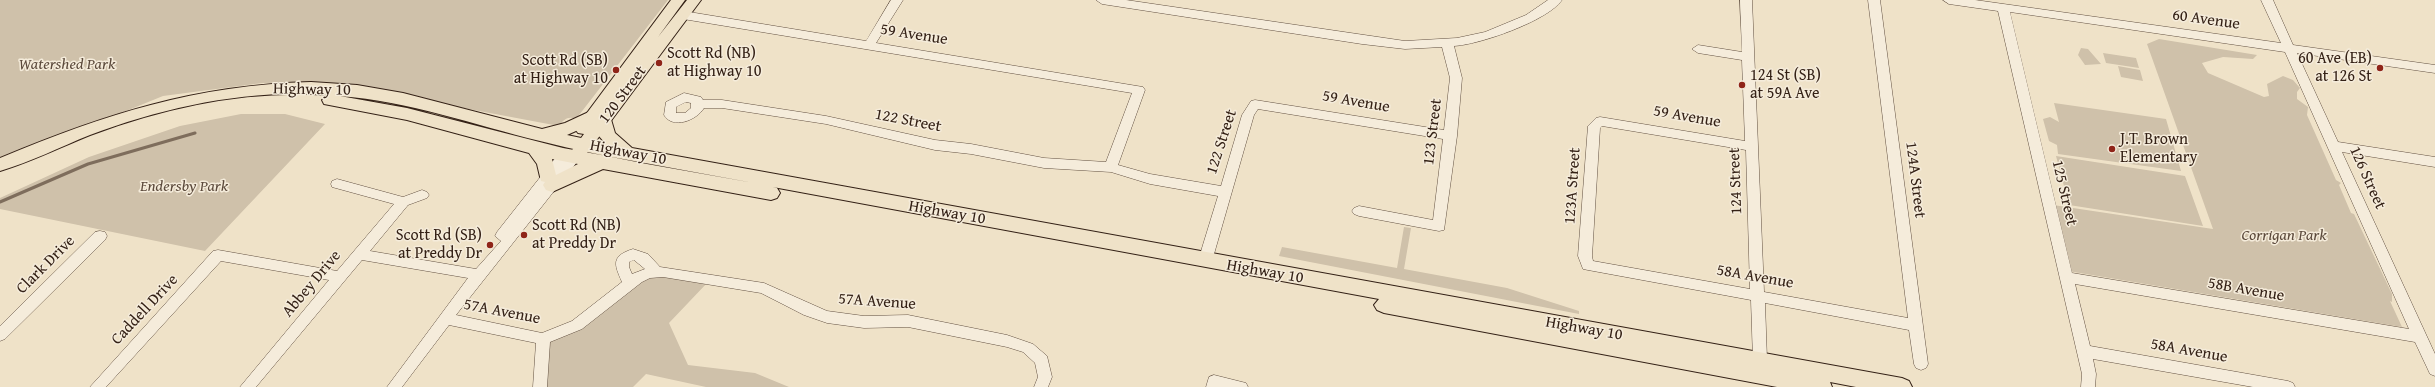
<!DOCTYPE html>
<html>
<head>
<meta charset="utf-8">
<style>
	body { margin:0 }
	canvas { display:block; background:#efe2c8 }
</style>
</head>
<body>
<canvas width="2435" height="387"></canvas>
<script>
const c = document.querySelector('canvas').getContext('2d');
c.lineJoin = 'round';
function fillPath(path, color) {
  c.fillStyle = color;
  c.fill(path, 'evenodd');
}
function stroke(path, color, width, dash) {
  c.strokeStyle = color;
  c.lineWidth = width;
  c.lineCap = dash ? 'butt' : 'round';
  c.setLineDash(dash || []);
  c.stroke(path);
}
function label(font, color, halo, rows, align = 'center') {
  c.font = font + ' "Gentium Book Plus",serif';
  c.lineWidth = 3;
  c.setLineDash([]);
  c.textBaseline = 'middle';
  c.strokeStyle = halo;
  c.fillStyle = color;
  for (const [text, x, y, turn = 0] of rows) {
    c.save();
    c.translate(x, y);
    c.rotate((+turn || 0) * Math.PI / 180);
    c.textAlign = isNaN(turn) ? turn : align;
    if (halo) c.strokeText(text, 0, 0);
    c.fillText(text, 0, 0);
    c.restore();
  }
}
const green = new Path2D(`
	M0,0H668L576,119C568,116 564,119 559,126L325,82L262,83L163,96L0,162Z
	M2159,39L2257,55L2253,59L2223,57L2202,63L2208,73L2264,97L2269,96L2267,84L2283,76L2293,80L2300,88L2297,92V99L2308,107L2307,115L2336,180L2341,183L2339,185L2351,213L2354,214L2392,294V302L2390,301L2402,327L2068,271L2053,205L2213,229L2147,44Z
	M2081,48L2088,49L2101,64L2085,65L2078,55Z
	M2103,53L2136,58L2139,68L2106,63Z
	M2118,66L2140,70L2143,81L2121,77Z
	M2054,103L2166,119L2181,171L2058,154L2057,145L2049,141L2043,119L2050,117L2059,122Z
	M241,114H285L325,124L205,251L0,209V198L89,157L180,126Z
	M2056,156L2185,176L2203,226L2069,205Z
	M1404,227L1411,228L1404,269L1507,288L1579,311V314L1279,256L1282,247L1397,268Z
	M662,275L708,282L669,323L688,365L755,373L789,387H706L646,374L633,387H544L546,340L637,280Z`);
const stream = new Path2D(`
	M0,202L88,164L195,133`);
const minor = new Path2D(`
	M891,0H903L876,43L1143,87L1145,90L1118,165L1150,174L1221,186L1242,115L1251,101L1255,100L1444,130L1450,78L1442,47L1405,49L1362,44L1102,4L1096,0H1126L1405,41L1457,38L1485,32L1526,15L1548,0H1562C1548,21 1478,45 1454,46L1462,78L1457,136L1444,230L1439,231L1359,216L1354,214L1352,211L1354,208L1359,206L1433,220L1443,139L1258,109L1254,115L1212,261L1210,265H1200L1198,261L1218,196L1150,184L1111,172L1044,168L971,154L935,150L826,124L722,108H704C697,120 673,130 664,115L666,102L684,93L701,97L703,100H722L826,116L935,140L971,144L1044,158L1106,162L1132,93L683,19L677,15L683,11L866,41ZM686,102L691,103V108L685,113H676V107Z
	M1740,0H1752L1764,292L1908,318L1868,0H1880L1928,364L1926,368L1921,370L1916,368L1914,364L1909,330L1765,303L1767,360L1765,364L1760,366L1755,364L1753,360L1751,300L1588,270L1583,269L1578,256L1588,126L1596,118L1600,117L1745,141L1742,60L1698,53L1692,49L1698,45L1742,52ZM1602,126L1746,150L1750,289L1593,261L1592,256L1600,128Z
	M1943,0H1975L2281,43L2261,0H2273L2293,45L2435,65V73L2297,53L2338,142L2435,157V167L2342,152L2435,354V376L2430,374L2415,342L2075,284L2090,346L2288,381L2293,383L2295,387H2253L2093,359L2096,374L2095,387H2081L2082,374L1998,11L1949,4ZM2010,12L2285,52L2409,329L2072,273Z
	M564,150L570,154L575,152L579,154L581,157L456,315L542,333L572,321L622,282C614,264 611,256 633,249L648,254L660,267L764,283L827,311L864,316L908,315L1007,335L1033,344L1047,356L1052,377L1048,387H1034L1038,377L1035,363L1023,352L1007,347L908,327L864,328L827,323L804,315L761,293L663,277L650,278L642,282L582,329L550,342L547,387H533L536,343L449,325L402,387H387L468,278L362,260L256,387H240L329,280L221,261L106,387H90L213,251L218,250L337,271L394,204L332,187L331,184L332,181L337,179L403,197L422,190L427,192L429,195L427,198L408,205L370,251L476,269L501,241L495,236L497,232L560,152ZM634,260L645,269L632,274L629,267V262Z
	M100,231L105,232L107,236L105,240L5,339L0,341V326L95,232Z
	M1214,375L1246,383L1248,387H1206L1209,377Z`);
const major = new Path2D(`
	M671,0H685L658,37L687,0H701L581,161H569L567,157L584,134L578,133L575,129L578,125Z`);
const highway = new Path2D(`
	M311,82L357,85L403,93L542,129L565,123L593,110L601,115L610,116L615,133L632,148L1902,378L1909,381L1912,387H1856L1830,382L1832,387H1777L1384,313L1377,310L1374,305L1379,299L773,187L777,188L780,193L777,198L771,200L603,169L552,192L546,190L543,185L545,182L541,181L537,164L529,153L407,120L324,104L322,100L328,95C248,89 165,107 90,135C60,147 31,162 0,171V158C105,114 196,85 311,82ZM340,96C409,101 474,125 540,141C611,159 683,170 754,183L563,148L407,108ZM596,122L598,135L605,143L567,135ZM552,159L578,164L556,175Z`);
const markers = [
	[659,63,4,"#8f2418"],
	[2380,68,4,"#8f2418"],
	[616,70,4,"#8f2418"],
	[1742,85,4,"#8f2418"],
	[2112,149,4,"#8f2418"],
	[524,235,4,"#8f2418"],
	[490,245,4,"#8f2418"]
];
const streetNames = [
	["60 Avenue",2206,20,8],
	["59 Avenue",914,35,9],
	["Highway 10",312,90,1],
	["120 Street",623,95,-53],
	["59 Avenue",1356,102,10],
	["59 Avenue",1687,117,10],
	["122 Street",908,121,11],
	["123 Street",1433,132,-83],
	["122 Street",1222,142,-72],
	["Highway 10",628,153,11],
	["126 Street",2367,178,66],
	["124A Street",1915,180,83],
	["124 Street",1736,181,-92],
	["123A Street",1573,186,-86],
	["125 Street",2064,193,77],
	["Highway 10",947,213,10],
	["Clark Drive",46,265,-45],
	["Highway 10",1265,272,10],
	["58A Avenue",1755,277,10],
	["Abbey Drive",312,284,-50],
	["58B Avenue",2246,290,10],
	["57A Avenue",877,302,4],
	["Caddell Drive",145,310,-47],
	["57A Avenue",502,312,11],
	["Highway 10",1584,329,10],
	["58A Avenue",2189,351,10]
];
const poiNames = [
	["Scott Rd (NB)",667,54],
	["at Highway 10",667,72],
	["60 Ave (EB)",2372,59,"right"],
	["at 126 St",2372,77,"right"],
	["Scott Rd (SB)",608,61,"right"],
	["at Highway 10",608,79,"right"],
	["124 St (SB)",1750,76],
	["at 59A Ave",1750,94],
	["J.T. Brown",2120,140],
	["Elementary",2120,158],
	["Scott Rd (NB)",532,226],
	["at Preddy Dr",532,244],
	["Scott Rd (SB)",482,236,"right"],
	["at Preddy Dr",482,254,"right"]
];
const parkNames = [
	["Watershed Park",67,65],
	["Endersby Park",184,187],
	["Corrigan Park",2284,236]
];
fillPath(green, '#cfc1aa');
stroke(stream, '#7e6d5c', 3);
stroke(minor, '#635142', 1);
stroke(major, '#342116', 2);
stroke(highway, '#342116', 2);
fillPath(minor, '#f5ecdb');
fillPath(major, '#efe2c8');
fillPath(highway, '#efe2c8');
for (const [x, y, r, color] of markers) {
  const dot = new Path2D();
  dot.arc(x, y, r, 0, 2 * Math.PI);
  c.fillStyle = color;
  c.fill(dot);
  stroke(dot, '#f5ecdb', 1.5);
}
label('16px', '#342116', '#f5ecdb', streetNames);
label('16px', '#342116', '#f5ecdb', poiNames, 'left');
label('italic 16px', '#5b493b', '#f5ecdb', parkNames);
</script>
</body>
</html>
